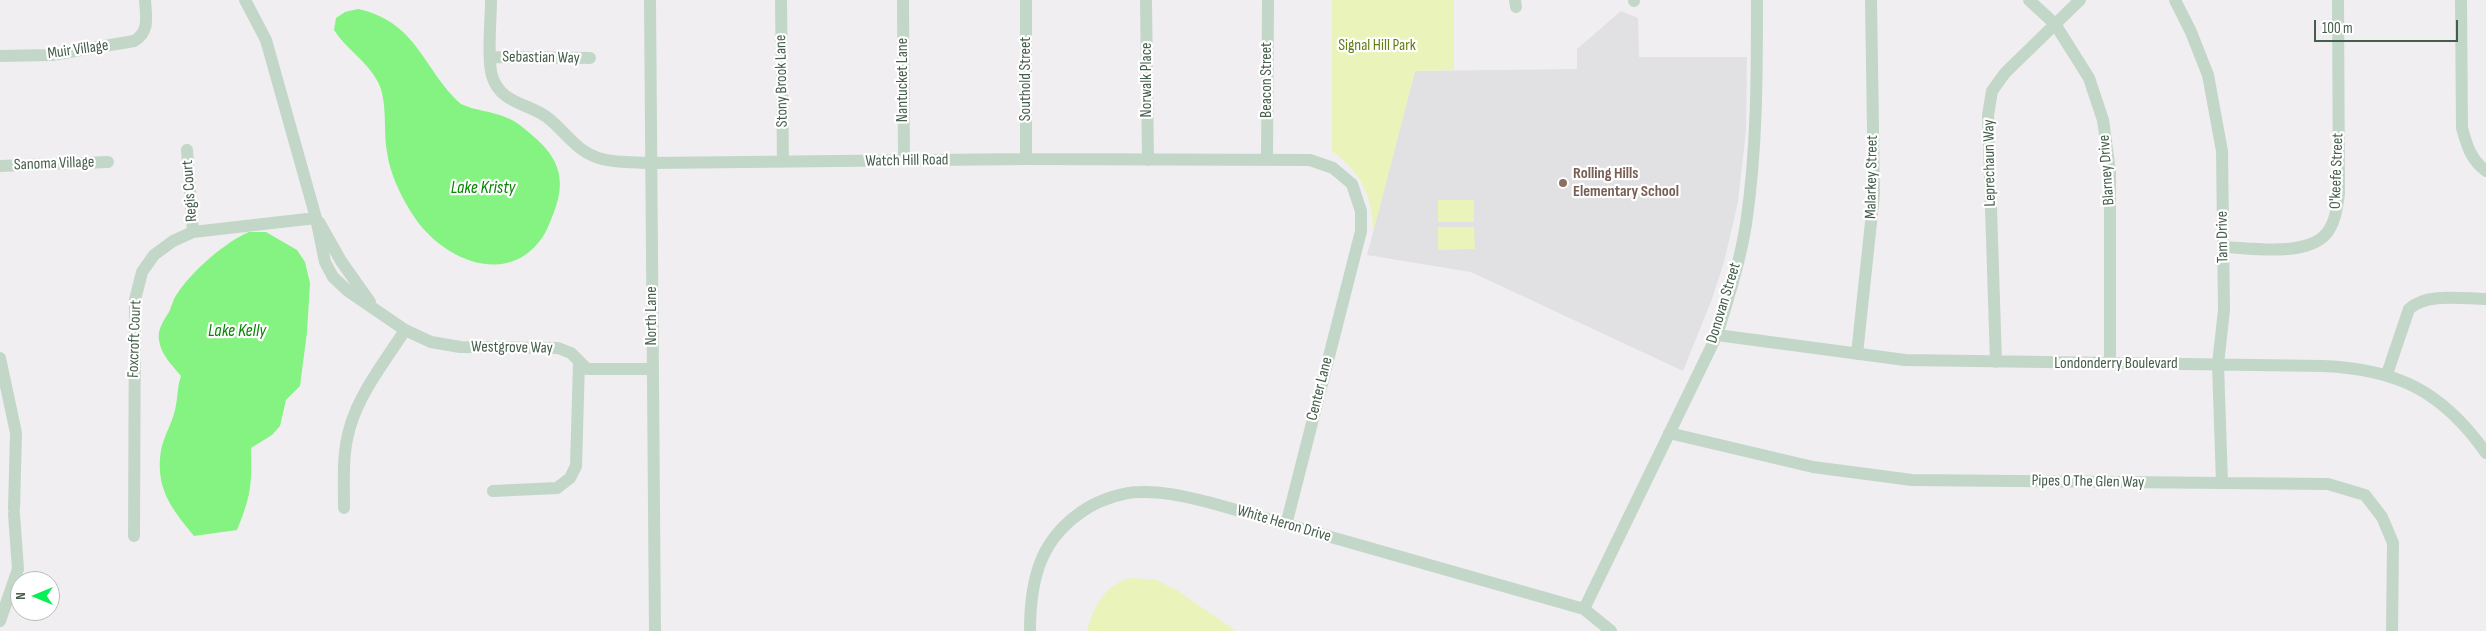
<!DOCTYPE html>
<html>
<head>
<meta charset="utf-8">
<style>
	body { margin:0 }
	#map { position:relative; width:2486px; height:631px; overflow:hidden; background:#f0eef1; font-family:"Sofia Sans Condensed",sans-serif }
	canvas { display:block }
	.north { position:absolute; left:10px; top:571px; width:50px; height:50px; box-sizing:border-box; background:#fff; border:1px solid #b5beb7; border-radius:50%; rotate:270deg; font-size:14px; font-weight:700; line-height:20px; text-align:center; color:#455d4b }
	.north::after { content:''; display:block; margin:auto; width:18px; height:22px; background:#09f056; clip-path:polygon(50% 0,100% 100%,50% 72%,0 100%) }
	.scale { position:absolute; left:2314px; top:20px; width:144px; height:22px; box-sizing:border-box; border:2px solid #455d4b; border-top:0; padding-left:6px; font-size:15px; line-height:18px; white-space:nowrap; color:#455d4b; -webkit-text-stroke:4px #fff; paint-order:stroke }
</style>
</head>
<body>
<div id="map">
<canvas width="2486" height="631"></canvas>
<div class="north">N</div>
<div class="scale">100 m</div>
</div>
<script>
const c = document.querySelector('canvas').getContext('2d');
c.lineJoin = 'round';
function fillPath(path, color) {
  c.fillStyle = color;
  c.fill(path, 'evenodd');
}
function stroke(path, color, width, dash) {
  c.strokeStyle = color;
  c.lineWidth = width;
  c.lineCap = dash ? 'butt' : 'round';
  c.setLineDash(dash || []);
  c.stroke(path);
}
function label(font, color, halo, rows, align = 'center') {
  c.font = font + ' "Sofia Sans Condensed",sans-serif';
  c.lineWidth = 4.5;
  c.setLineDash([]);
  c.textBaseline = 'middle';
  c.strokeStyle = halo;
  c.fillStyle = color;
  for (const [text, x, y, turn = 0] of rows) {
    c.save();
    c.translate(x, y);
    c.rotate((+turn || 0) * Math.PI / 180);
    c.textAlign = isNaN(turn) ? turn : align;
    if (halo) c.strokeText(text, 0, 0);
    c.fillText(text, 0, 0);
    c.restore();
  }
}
const education = new Path2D(`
	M1621,11L1638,18L1639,57H1747L1746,130L1738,202L1724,262L1712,299L1683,371L1471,272L1367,255L1415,71L1577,69V49Z`);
const green = new Path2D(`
	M1332,0H1454V70L1415,71L1373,233C1373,197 1362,173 1332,151Z
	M1438,200H1474V222H1438Z
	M1438,227H1474L1475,249L1438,250Z
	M1130,578L1156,580L1178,591L1236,631H1087C1094,606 1104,586 1130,578Z`);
const water = new Path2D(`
	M358,9C418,22 423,70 461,104C476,111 491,111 505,117C515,120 525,129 533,136C558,157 567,179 554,212C550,222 546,234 539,242C503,287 441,257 415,218C402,199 390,175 387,152C383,130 388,102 378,82C367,61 346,49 334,30L336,18L345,12Z
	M249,232H266L297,250L305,262L310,283L307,332L300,386L286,400L280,426L272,435L251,448C252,485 251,496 237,530L194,536C171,508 155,488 161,450C164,436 172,423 175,410C178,398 177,387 181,376C172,365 161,355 159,340C157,330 164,320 169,312C172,306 173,299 177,294C191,272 225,242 249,232Z`);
const minor = new Path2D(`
	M245,0L266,40L316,218L325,262L333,277L348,291L405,330L431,342L460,347L558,348L571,353L587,369H652
	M491,0C491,20 487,58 492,76C501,105 530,103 548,118C567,133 576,152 602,159C617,163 635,162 651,163L1026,159L1310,160L1333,168L1352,184L1361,211V231L1286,525
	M650,0L655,631
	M781,0L783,162
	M903,0L904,161
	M1026,0V159
	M1146,0L1148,160
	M1515,0L1516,7
	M2029,0L2055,24L2089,78L2103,120L2110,171V364
	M2175,0L2191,32L2208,75L2222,151L2224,310L2218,364L2222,483
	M2461,0L2462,128C2467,146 2471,160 2486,171
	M1634,1V0
	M0,56L52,55L134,41C150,32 146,17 145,0
	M491,57L590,58
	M187,150L193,232
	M1267,159L1268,0
	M0,166L108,162
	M319,222L341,261L370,302
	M2224,247C2251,248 2306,257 2326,234C2335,224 2337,208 2339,194L2338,0
	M1717,335L1905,360L2323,366C2398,369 2443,392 2486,453
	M1857,354L1874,194L1871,0
	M0,358L16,433L14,509
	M1996,362L1988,115L1992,91L2005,73L2080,0
	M2387,374L2409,309C2427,292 2463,299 2486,299
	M1669,433L1813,467L1912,480L2328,484L2365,495L2382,517L2393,543L2392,631
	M493,491L557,488L570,478L576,466L579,363
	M344,508C344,481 342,453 350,427C360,392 386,360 405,330
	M134,536L135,300L142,272L154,255L173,241L193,232L316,218
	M1584,609L1717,335C1728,299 1740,262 1746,224C1757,150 1757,75 1757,0
	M0,621L18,569L14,514
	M1030,631C1030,577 1041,536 1089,507C1103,499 1124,492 1140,492C1163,491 1186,497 1208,502L1584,609L1611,631`);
const markers = [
	[1563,183,5,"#8d6e63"]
];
const parkNames = [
	["Signal Hill Park",1377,46]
];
const streetNames = [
	["Muir Village",78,50,-8],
	["Sebastian Way",541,58,1],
	["Southold Street",1026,79,-90],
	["Nantucket Lane",903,80,-90],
	["Norwalk Place",1147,80,-90],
	["Beacon Street",1267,80,-90],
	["Stony Brook Lane",782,81,-91],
	["Watch Hill Road",907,161,-1],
	["Leprechaun Way",1990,163,-91],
	["Sanoma Village",54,164,-2],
	["Blarney Drive",2107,170,-94],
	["O'keefe Street",2337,171,-88],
	["Malarkey Street",1872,177,-89],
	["Regis Court",190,191,-94],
	["Tam Drive",2223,237,-91],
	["Donovan Street",1724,303,-73],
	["North Lane",652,316,-90],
	["Foxcroft Court",135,339,-88],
	["Westgrove Way",512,348,1],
	["Londonderry Boulevard",2116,364],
	["Center Lane",1320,389,-76],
	["Pipes O The Glen Way",2088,482,1],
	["White Heron Drive",1284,524,16]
];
const educationNames = [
	["Rolling Hills",1573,174],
	["Elementary School",1573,192]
];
const waterNames = [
	["Lake Kristy",483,188],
	["Lake Kelly",237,331]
];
fillPath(education, '#e1e0e2');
fillPath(green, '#eaf3b9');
fillPath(water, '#85f382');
stroke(minor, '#c3d7c8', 12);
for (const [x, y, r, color] of markers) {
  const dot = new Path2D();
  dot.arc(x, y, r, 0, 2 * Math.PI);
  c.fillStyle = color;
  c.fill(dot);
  stroke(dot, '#fff', 2);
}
label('16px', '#627f0f', '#fff', parkNames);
label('16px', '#455d4b', '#fff', streetNames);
label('bold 16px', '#785e54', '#fff', educationNames, 'left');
label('italic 18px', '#088405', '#fff', waterNames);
</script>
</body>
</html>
